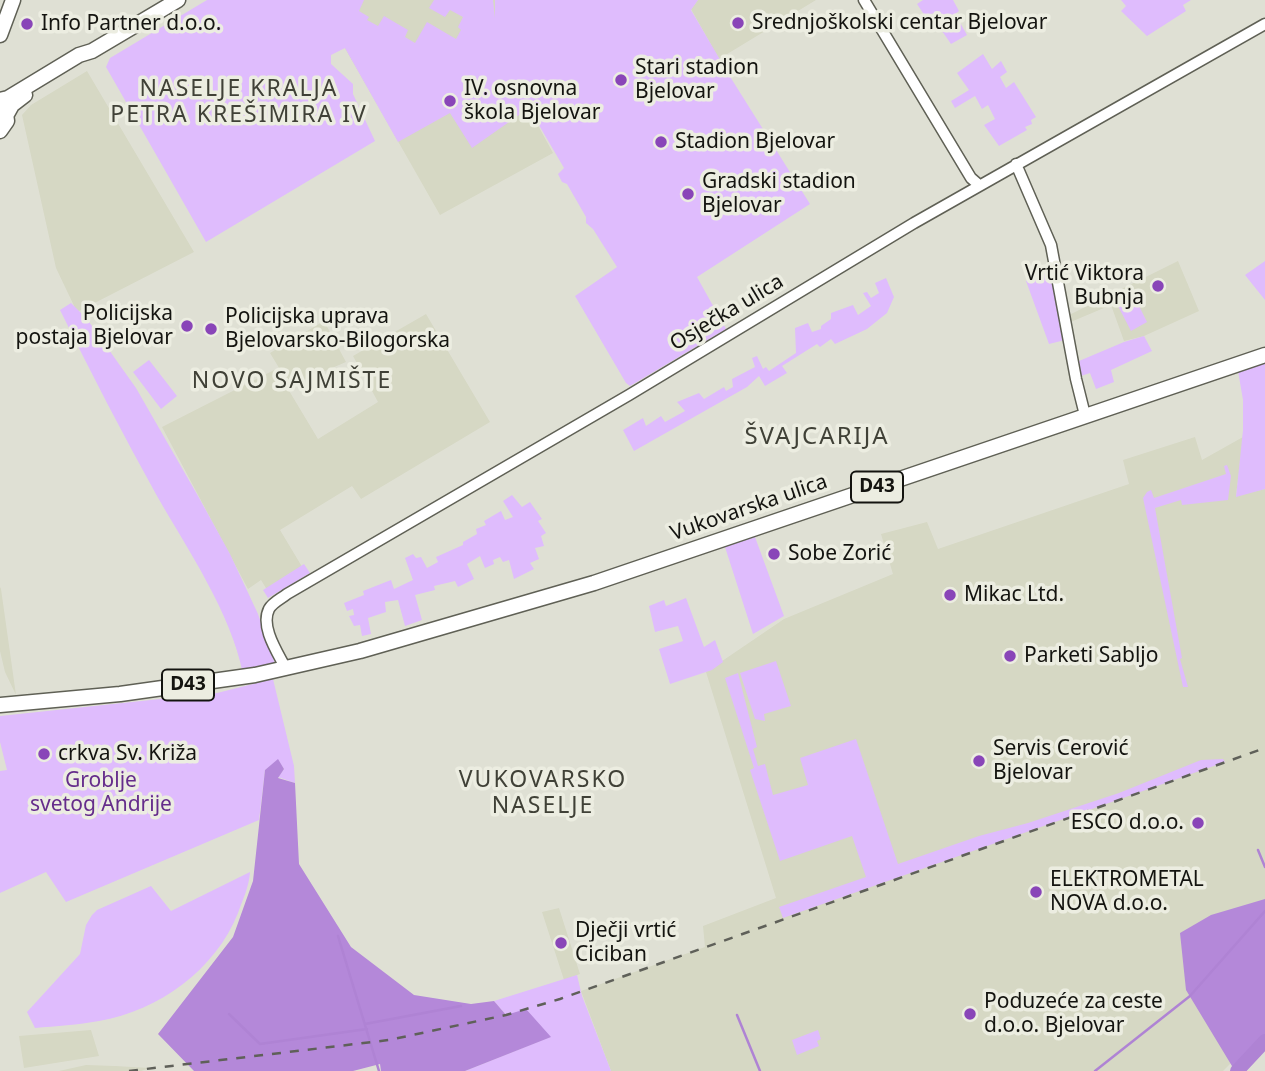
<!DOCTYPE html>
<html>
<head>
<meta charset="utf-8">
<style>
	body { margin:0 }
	canvas { display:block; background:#dfe0d4 }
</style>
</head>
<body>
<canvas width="1265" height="1071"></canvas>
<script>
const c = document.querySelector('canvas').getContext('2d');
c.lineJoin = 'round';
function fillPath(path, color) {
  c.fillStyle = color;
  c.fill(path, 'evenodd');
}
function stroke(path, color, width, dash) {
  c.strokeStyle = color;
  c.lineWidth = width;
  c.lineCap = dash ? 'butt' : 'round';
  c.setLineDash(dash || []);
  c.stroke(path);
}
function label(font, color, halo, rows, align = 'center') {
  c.font = font + ' "Noto Sans",sans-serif';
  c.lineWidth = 7;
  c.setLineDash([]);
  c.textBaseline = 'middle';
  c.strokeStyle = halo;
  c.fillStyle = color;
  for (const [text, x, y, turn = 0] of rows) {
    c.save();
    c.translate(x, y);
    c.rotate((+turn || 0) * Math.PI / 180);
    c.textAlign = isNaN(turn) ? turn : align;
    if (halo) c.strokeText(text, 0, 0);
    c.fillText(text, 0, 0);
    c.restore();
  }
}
const built = new Path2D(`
	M304,0H495V28L521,94L553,153L440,215L342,43Z
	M698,0H816L719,59L691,9Z
	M87,71L194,252L77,312L56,268L22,115L31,105Z
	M1178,261L1199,311L1144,336L1124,341L1111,305L1066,324L1065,317Z
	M426,314L490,422L361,499L352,486L280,530L304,570L269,593L261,580L248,589L162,427L276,369L318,439L378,402L353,356Z
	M324,321L346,362L290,386L270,353Z
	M1195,437L1202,460L1243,437L1236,496L1265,489V1024L1231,1063L1223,1071H611L581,991L705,947L703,926L776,898L706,672L784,619L893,574L881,534L927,522L938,549L1129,484L1123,460Z
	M0,587L1,589L16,695L5,672L0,651Z
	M559,908L580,974L564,980L542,912Z
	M91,1030L99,1056L24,1068L19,1036Z
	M86,1065L115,1066L150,1068L141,1071H59Z`);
const green = new Path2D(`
	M207,0H364L359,11L369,17L367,20L378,26L384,16L408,30L405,37L415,43L427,22L456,39L461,30L458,27L463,17L450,10L445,17L429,8L434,0H493L495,18V0H698L691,10L729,75L810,204L697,277L726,329L630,386L626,383L575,296L617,267L593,229L586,223V217L567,184L562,182L558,174L564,168L529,108L472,148L450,113L398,142L345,48L331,55V64L353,84V94L375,141L206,242L106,67L110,58Z
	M923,0H953L959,11L955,14L967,35L951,44L942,31L945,27L937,12L925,16L917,4Z
	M1121,0H1191L1183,5L1186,11L1147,36L1121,11L1126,6Z
	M983,54L992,69L1001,61L1007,72L1000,77L1006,88L1014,82L1036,117L1031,120L1032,124L1025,127L1027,130L999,146L984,125L995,119L988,105L982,109L975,96L955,108L951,101L969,90L957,73Z
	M1265,261V300L1245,275Z
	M1051,271L1065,340L1049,344L1026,281Z
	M886,278L894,297L887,313L867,329L835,344L831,339L820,347L817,344L782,366L787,373L765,386L759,376L747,387L634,451L623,430L643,418L646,426L661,416L665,422L685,411L677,402L699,393L704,399L724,387L726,391L733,387L732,379L755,367L752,358L757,356L763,369L766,367L769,371L796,353L795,328L808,323L812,332L821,329V326L831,319V313L853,305L858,315L871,306L863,293L867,292L871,298L879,293L875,283Z
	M1133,294L1147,322L1131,331L1116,302Z
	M71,303L87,319L136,388L198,496L230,554L258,614L276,667L243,674C231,613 188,550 157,496C123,435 91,373 60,310Z
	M1144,336L1152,351L1111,370L1114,382L1096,389L1090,373L1081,376L1079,361L1124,342Z
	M149,360L177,396L161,409L133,372Z
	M1265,361V489L1236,497L1243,430V400L1238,371Z
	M1227,465L1231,476L1228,500L1182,505L1181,500L1155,508L1182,658L1180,659L1188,687H1183L1143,498L1147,492L1151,490L1154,498L1226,474L1224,466Z
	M512,495L522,507L530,502L542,519L538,521L546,533L541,536L544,546L535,548L539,559L530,563L534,569L514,579L509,560L503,562L500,557L493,560L494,564L485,568L480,556L467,564L474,579L458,587L455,581L434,586L435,590L415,595L422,620L405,626L398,600L385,602L386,612L368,618L371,634L362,636L360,625L354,626L349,616L354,615L353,609L347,611L344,603L364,595L363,591L391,580L394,589L413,580L405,558L413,554L416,558L421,557L427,568L438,562L436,557L463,545V542L477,534L476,529L486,525L484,521L501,511L505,520L513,517L503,501Z
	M755,537L784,616L753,634L725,547Z
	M304,564L310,573L268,598L263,590Z
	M686,598L704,647L715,640L723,662L712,670L670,684L659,649L683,641L678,626L655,632L649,606L664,600L666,606Z
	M776,661L791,706L764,714L765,721L755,719L740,673Z
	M738,673L757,747L753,749L758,766L765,764L773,795L808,785L800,758L856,739L898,864L979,836L1028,823L1119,793L1201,760L1223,759L1225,762L783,918L779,907L866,877L852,836L780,861L750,770L754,768L725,678Z
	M273,679L294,766L295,783L278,777L284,769L278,760L265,770L259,820L66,902L46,872L0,893V771L7,770L0,742V716L217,693Z
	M250,872C249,887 243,899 238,913C216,969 159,1011 99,1021C78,1025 56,1026 35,1028L27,1012L80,954L86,925L92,915L97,910L151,886L171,911Z
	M577,975L582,996L611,1071H465L550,1037L506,1015L494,1001Z
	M818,1030L821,1039L817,1041L819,1046L797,1055L792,1040Z`);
const forest = new Path2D(`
	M278,759L284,769L278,778L295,783L299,864L351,947L414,995L471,1004L494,1001L506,1015L526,1009L551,1037L465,1071H381L380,1064L353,1071H194L158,1034L233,937L253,881L265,770Z
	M1265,899V1041L1235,1071L1186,990L1180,933L1211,915Z`);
const stream = new Path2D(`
	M1258,850L1265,867
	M338,936L379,1071
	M229,1014L260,1044L367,1029
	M737,1015L760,1071
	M365,1024L461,1006
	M1095,1071L1190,996L1265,911`);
const river = new Path2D(`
	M1237,1071L1265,1041`);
const minor = new Path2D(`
	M864,0L971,178L979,185
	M1016,164L1051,245L1076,379L1085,415
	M286,669C278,653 260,627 269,609C273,602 281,599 287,594L629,395L914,223L1265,24`);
const major = new Path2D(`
	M0,35L13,0
	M0,100L8,98L79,55L92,51L178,0
	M7,114L12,105L25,95
	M0,131L7,121L5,107
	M0,705L120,694L255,675L360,651L594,583L1265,355`);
const rail = new Path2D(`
	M129,1071L389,1040L506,1015L560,999L1265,748`);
const markers = [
	[738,23,7,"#8945b8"],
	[27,24,7,"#8945b8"],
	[621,80,7,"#8945b8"],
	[450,101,7,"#8945b8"],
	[661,142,7,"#8945b8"],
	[688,194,7,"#8945b8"],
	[1158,286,7,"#8945b8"],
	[187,326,7,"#8945b8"],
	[211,329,7,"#8945b8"],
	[774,554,7,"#8945b8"],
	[950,595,7,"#8945b8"],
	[1010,656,7,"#8945b8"],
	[44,754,7,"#8945b8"],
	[979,761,7,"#8945b8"],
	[1198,823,7,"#8945b8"],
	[1036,892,7,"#8945b8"],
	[561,943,7,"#8945b8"],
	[970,1014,7,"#8945b8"]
];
const shields = [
	[877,487,52],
	[188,685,52]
];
const shieldNames = [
	["D43",877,487],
	["D43",188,685]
];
const poiNames = [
	["Srednjoškolski centar Bjelovar",752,23],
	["Info Partner d.o.o.",41,24],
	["Stari stadion",635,68],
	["Bjelovar",635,92],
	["IV. osnovna",464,89],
	["škola Bjelovar",464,113],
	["Stadion Bjelovar",675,142],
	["Gradski stadion",702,182],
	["Bjelovar",702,206],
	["Vrtić Viktora",1144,274,"right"],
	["Bubnja",1144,298,"right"],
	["Policijska",173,314,"right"],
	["postaja Bjelovar",173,338,"right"],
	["Policijska uprava",225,317],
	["Bjelovarsko-Bilogorska",225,341],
	["Sobe Zorić",788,554],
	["Mikac Ltd.",964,595],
	["Parketi Sabljo",1024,656],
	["Servis Cerović",993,749],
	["Bjelovar",993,773],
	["crkva Sv. Križa",58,754],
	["ESCO d.o.o.",1184,823,"right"],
	["ELEKTROMETAL",1050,880],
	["NOVA d.o.o.",1050,904],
	["Dječji vrtić",575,931],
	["Ciciban",575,955],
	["Poduzeće za ceste",984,1002],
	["d.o.o. Bjelovar",984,1026]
];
const streetNames = [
	["Osječka ulica",727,313,-31],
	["Vukovarska ulica",749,508,-19]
];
const parkNames = [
	["Groblje",101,781],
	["svetog Andrije",101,805]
];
const neighbourhoodNames = [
	["NASELJE KRALJA",239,89],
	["PETRA KREŠIMIRA IV",239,115],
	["NOVO SAJMIŠTE",292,381],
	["VUKOVARSKO",543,780],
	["NASELJE",543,806]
];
const quarterNames = [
	["ŠVAJCARIJA",817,437]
];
fillPath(built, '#d6d8c4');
fillPath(green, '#dfbcfd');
fillPath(forest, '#b488d9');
stroke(stream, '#af83d4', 2.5);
stroke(river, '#af83d4', 14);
stroke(minor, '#5f6055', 13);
stroke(major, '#5f6055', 17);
stroke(minor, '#fff', 10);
stroke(major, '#fff', 14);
stroke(rail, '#5f6059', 2.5, [9, 9]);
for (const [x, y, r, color] of markers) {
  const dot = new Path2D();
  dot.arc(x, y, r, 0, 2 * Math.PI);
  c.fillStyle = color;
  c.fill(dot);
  stroke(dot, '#ecede1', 2.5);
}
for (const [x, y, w] of shields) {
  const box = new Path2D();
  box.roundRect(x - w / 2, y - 15.5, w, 31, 5);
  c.fillStyle = '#ecede1';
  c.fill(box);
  stroke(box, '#141410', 2);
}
label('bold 19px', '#141410', null, shieldNames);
label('21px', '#141410', '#ecede1', poiNames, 'left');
label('21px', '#141410', '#ecede1', streetNames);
label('21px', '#652c8b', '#ecede1', parkNames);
c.letterSpacing = '2px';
label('23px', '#404137', '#ecede1', neighbourhoodNames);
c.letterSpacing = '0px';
c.letterSpacing = '2px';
label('24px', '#404137', '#ecede1', quarterNames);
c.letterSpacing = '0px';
</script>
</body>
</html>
